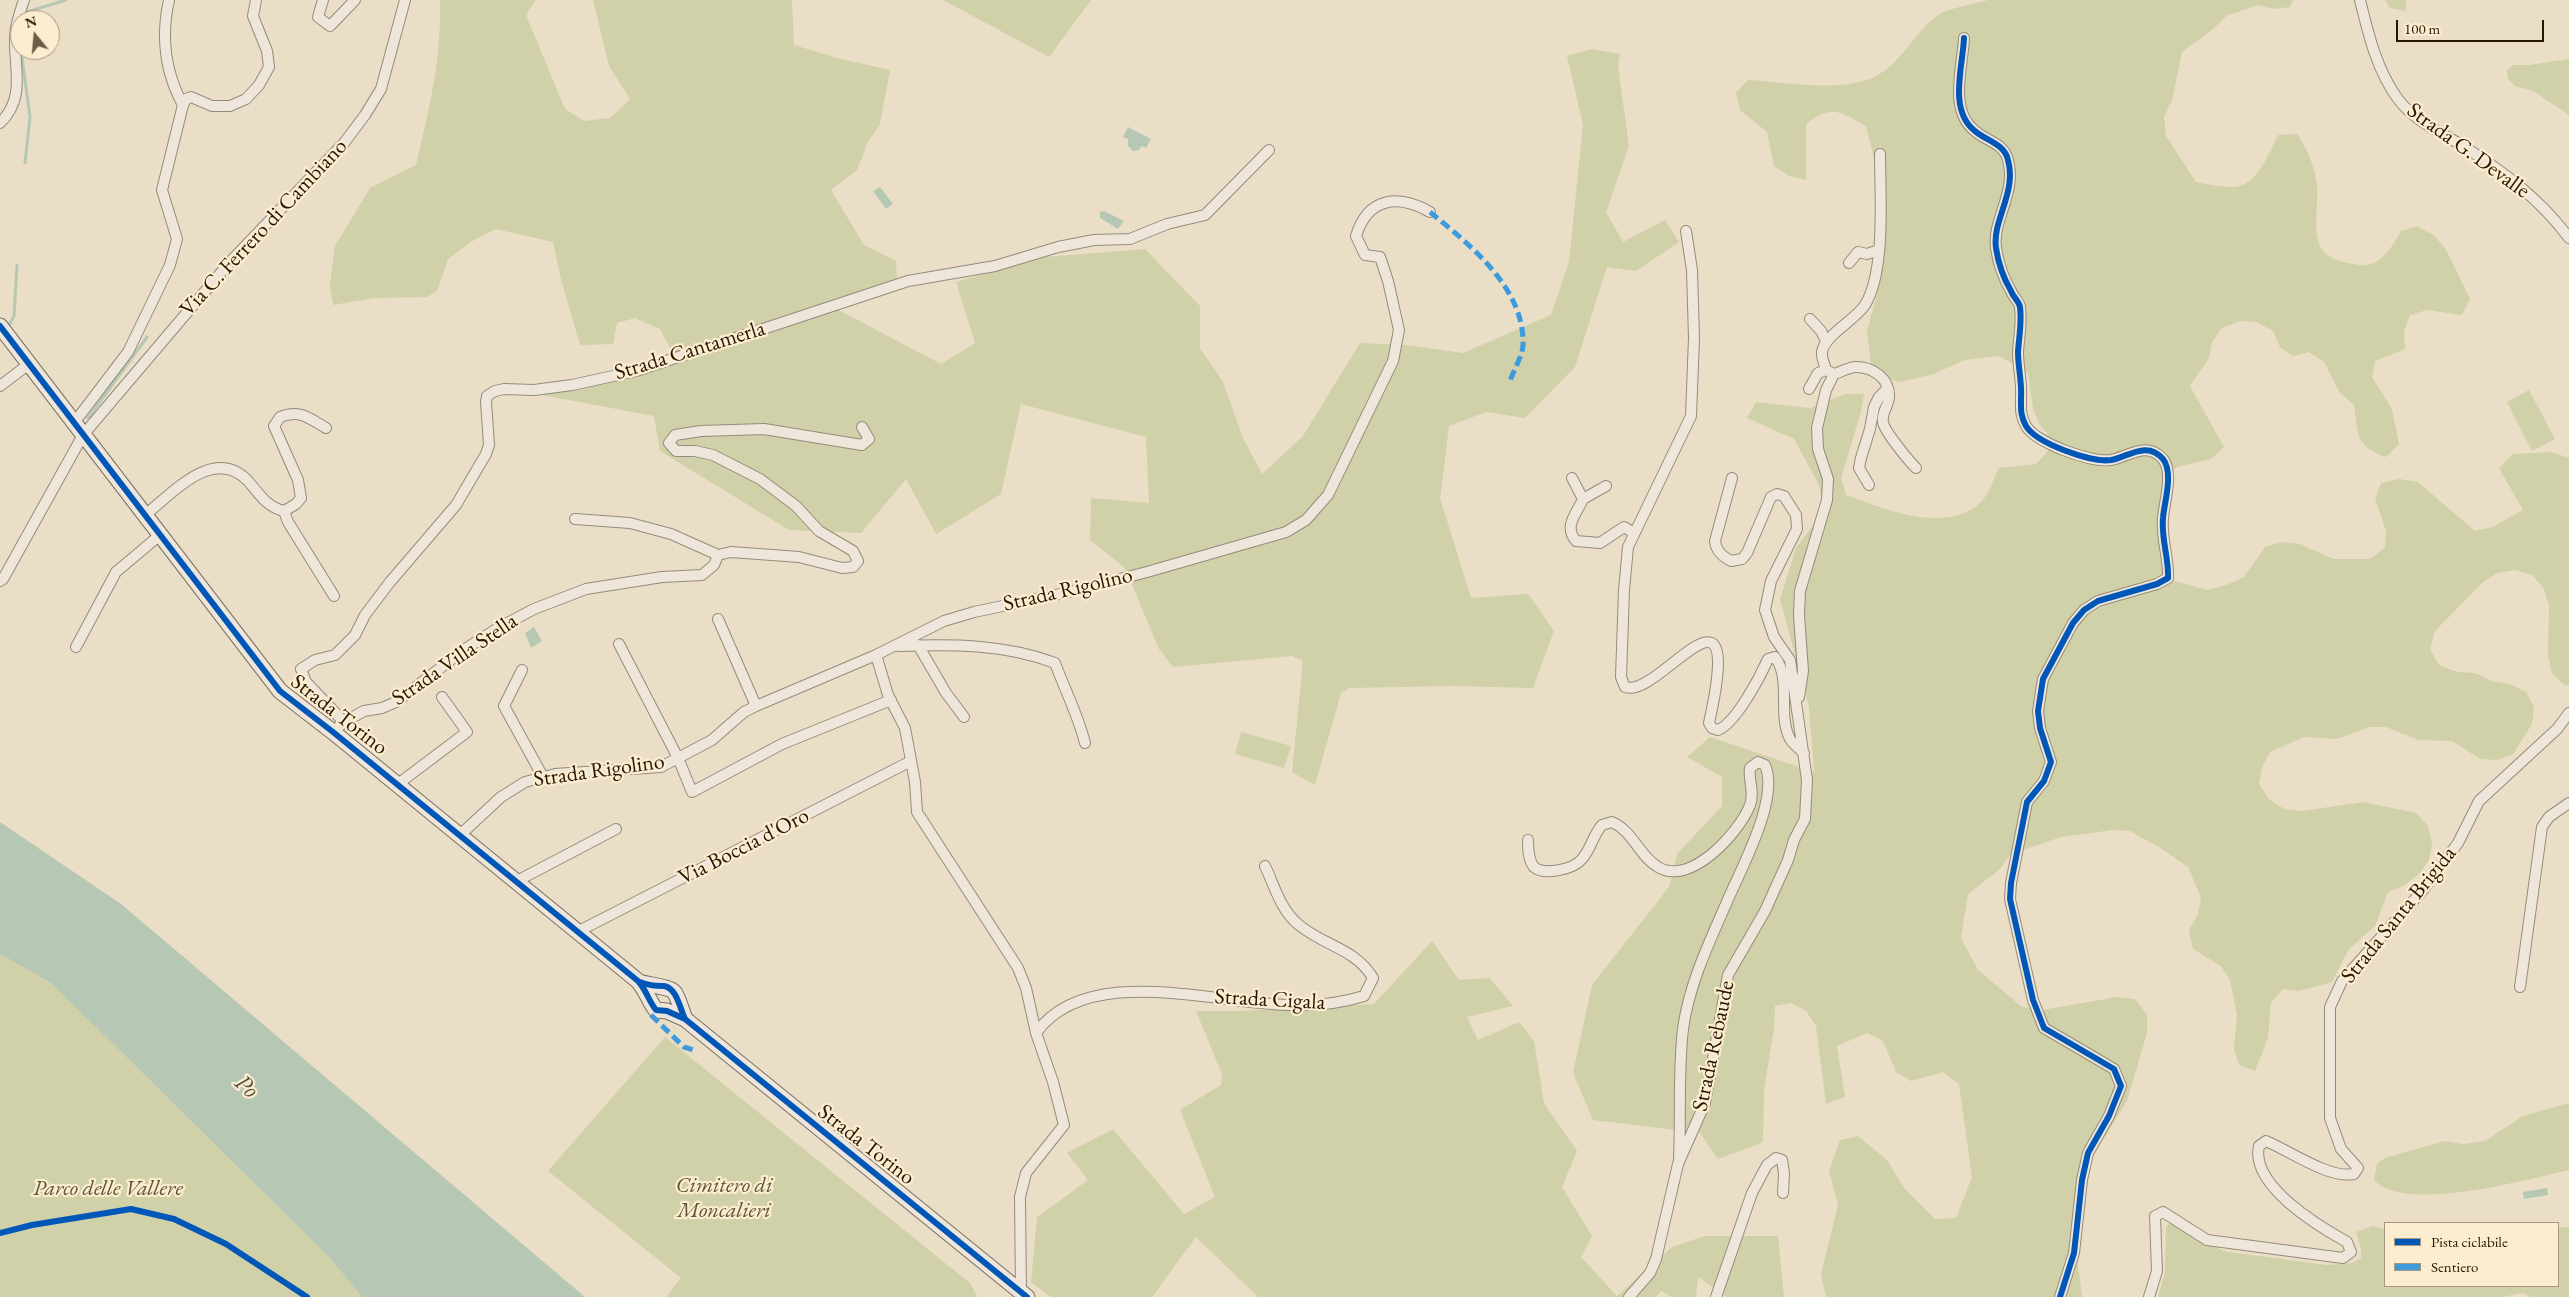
<!DOCTYPE html>
<html>
<head>
<meta charset="utf-8">
<style>
	body { margin:0 }
	#map { position:relative; width:2569px; height:1297px; overflow:hidden; background:#ebdec6; font-family:"EB Garamond",serif }
	canvas { display:block }
	.legend { position:absolute; left:2384px; top:1222px; width:175px; height:65px; box-sizing:border-box; background:#fcedd0; border:1px solid #a7977e; margin:0; padding:6px 9px; list-style:none; font-size:15px; color:#271604 }
	.legend li { display:flex; align-items:center; gap:10px; height:25px }
	.legend b { width:25px; border:1px solid #a7977e }
	.north { position:absolute; left:10px; top:10px; width:50px; height:50px; box-sizing:border-box; background:#fcedd0; border:1px solid #a7977e; border-radius:50%; rotate:343deg; font-size:14px; font-weight:700; line-height:20px; text-align:center; color:#271604 }
	.north::after { content:''; display:block; margin:auto; width:18px; height:22px; background:#6c5c48; clip-path:polygon(50% 0,100% 100%,50% 72%,0 100%) }
	.scale { position:absolute; left:2396px; top:20px; width:148px; height:22px; box-sizing:border-box; border:2px solid #271604; border-top:0; padding-left:6px; font-size:15px; line-height:18px; white-space:nowrap; color:#271604; -webkit-text-stroke:4px #fcedd0; paint-order:stroke }
</style>
</head>
<body>
<div id="map">
<canvas width="2569" height="1297"></canvas>
<ul class="legend">
<li><b style="height:6px;background:#0057b8"></b>Pista ciclabile</li>
<li><b style="height:6px;background:#3d9add"></b>Sentiero</li>
</ul>
<div class="north">N</div>
<div class="scale">100 m</div>
</div>
<script>
const c = document.querySelector('canvas').getContext('2d');
c.lineJoin = 'round';
function fillPath(path, color) {
  c.fillStyle = color;
  c.fill(path, 'evenodd');
}
function stroke(path, color, width, dash) {
  c.strokeStyle = color;
  c.lineWidth = width;
  c.lineCap = dash ? 'butt' : 'round';
  c.setLineDash(dash || []);
  c.stroke(path);
}
function label(font, color, halo, rows, align = 'center') {
  c.font = font + ' "EB Garamond",serif';
  c.lineWidth = 4.5;
  c.setLineDash([]);
  c.textBaseline = 'middle';
  c.strokeStyle = halo;
  c.fillStyle = color;
  for (const [text, x, y, turn = 0] of rows) {
    c.save();
    c.translate(x, y);
    c.rotate((+turn || 0) * Math.PI / 180);
    c.textAlign = isNaN(turn) ? turn : align;
    if (halo) c.strokeText(text, 0, 0);
    c.fillText(text, 0, 0);
    c.restore();
  }
}
const green = new Path2D(`
	M440,0H536L526,15L565,109L584,121L610,118L630,99L609,66L593,0H792L794,45L837,58L890,70L880,124L868,142L857,170L831,190L864,245L896,261L897,280L829,305L941,364L975,343L956,282L1044,257L1145,249L1200,306V348L1223,382L1243,438L1262,474L1303,436L1360,343L1406,345L1463,353L1551,315L1569,262L1583,125L1567,56L1592,49L1620,54L1618,66L1629,146L1606,212L1623,242L1665,220L1679,242L1636,271L1607,267L1575,367L1525,418L1486,412L1449,426L1440,498L1471,598L1528,594L1554,631L1533,688L1453,686L1349,688L1341,693L1315,785L1292,772L1303,661L1292,656L1173,667L1159,649L1125,568L1090,540L1091,498L1149,503L1146,437L1021,404L1001,494L936,534L906,479L861,533L789,530L660,451L654,416L510,389L594,377L673,354L660,329L635,318L617,323L613,344L580,345L561,279L553,242L496,229L474,240L448,259L437,291L427,297L374,298L333,305L330,285L335,246L370,188L416,165C429,110 442,57 440,0Z
	M943,0H1091L1049,57Z
	M1988,0H2293L2290,7L2274,9L2258,5L2226,16L2213,29L2182,52L2172,100L2164,117L2166,136L2196,182C2207,184 2219,187 2231,187C2257,188 2268,154 2278,135L2297,134C2307,149 2316,168 2317,187C2319,207 2310,239 2326,254C2334,261 2349,263 2359,265C2380,268 2392,247 2401,231L2417,226L2435,236L2446,250L2470,299L2462,315L2427,310L2410,315L2404,331L2405,349L2375,361L2372,377L2392,409L2399,444L2386,457C2355,446 2358,434 2354,405L2340,393L2324,362L2309,352L2293,356L2280,347L2273,331L2257,322L2240,321L2222,328L2212,342L2209,358L2190,386L2224,447L2211,459L2177,467L2163,479L2165,548L2174,581L2208,590L2226,585L2244,577L2265,547L2282,542L2300,544L2333,559H2370L2385,548L2386,531L2375,499L2381,483L2399,479L2418,482L2475,531L2492,527L2523,510L2499,468L2513,454L2551,452L2569,458V685H2564L2552,673L2548,656L2549,605L2543,587L2532,575L2515,570L2497,573L2483,582L2435,631L2430,649L2439,665L2457,672L2475,673L2492,681L2510,684L2526,692L2534,707L2532,724L2513,754L2498,760L2480,759L2452,741L2418,740L2386,727H2369L2337,739L2304,737L2270,752L2262,767L2259,784L2269,799L2284,809L2302,811L2364,802L2416,813L2428,826L2432,843L2429,860L2419,874L2403,886L2388,892L2375,926L2349,949L2332,982L2299,991L2283,989L2271,1003L2268,1038L2255,1071L2239,1065L2234,1048L2237,1015L2230,980L2221,966L2193,949L2189,930L2198,914L2201,898L2188,867L2159,847L2130,831L2113,830L2061,837L2011,854L2000,869L1968,894L1961,938L1978,970L2022,1007L2042,1010L2117,997L2135,999L2147,1015V1033L2127,1101L2091,1160L2076,1248L2082,1297H1826L1821,1274L1838,1205L1829,1171L1840,1140L1858,1136L1887,1160L1905,1189L1935,1219L1956,1218L1972,1177L1959,1084L1943,1072L1911,1081L1896,1072L1883,1041L1867,1033L1837,1046L1845,1097L1826,1104L1816,1026L1806,1011L1791,1003L1775,1006L1774,1028L1764,1090L1763,1142L1718,1159L1700,1133L1593,1120L1573,1073L1592,985L1669,887L1677,854L1722,806V777L1687,757L1710,737L1814,772L1809,707L1780,599L1796,548L1817,520L1822,502L1819,485L1794,439L1747,418L1756,402L1810,408L1845,394H1864L1861,412L1841,478L1846,495C1884,509 1946,535 1981,502C1989,494 1994,478 1999,468L2036,464L2048,451L2047,433L2039,424L2033,408L2028,373L1999,356L1965,360L1931,375L1899,382L1882,377L1871,365L1867,331L1876,298L1883,244L1878,175L1866,126C1839,111 1832,104 1806,124V180L1789,176L1774,166L1767,132L1740,110L1736,93L1748,80C1786,82 1839,93 1874,77C1902,64 1913,33 1937,16C1947,8 1975,4 1988,0Z
	M2385,0H2406V11L2390,8Z
	M2569,59V115L2533,91L2515,86L2508,79L2507,70L2513,65H2529Z
	M2529,390L2555,439L2532,451L2507,402Z
	M1241,732L1291,746L1284,768L1235,754Z
	M1432,941L1459,980L1490,978L1513,1006L1467,1017L1478,1040L1519,1022L1534,1041L1544,1103L1577,1151L1562,1187L1592,1236L1581,1257L1617,1296L1672,1247L1705,1236H1778L1784,1297H1727L1698,1277L1696,1297H1672L1661,1291L1656,1297H1258L1196,1237L1152,1297H1051L1031,1282L1037,1217L1088,1180L1067,1153L1113,1129L1184,1214L1215,1197L1180,1110L1221,1085L1222,1074L1196,1011H1238L1374,1004Z
	M0,954L51,983L329,1257L362,1297H0Z
	M665,1037L971,1284L977,1297H666L681,1278L548,1171Z
	M2569,1103V1170C2528,1179 2405,1214 2374,1180L2377,1163L2385,1158L2444,1141L2463,1144L2485,1141L2523,1116Z
	M2171,1222L2197,1241L2228,1252L2327,1265L2353,1263L2361,1258V1249L2356,1232L2373,1226L2385,1229V1286H2558V1228L2569,1227V1297H2530L2523,1293L2502,1297H2158L2165,1272L2166,1227Z`);
const water = new Path2D(`
	M1128,127L1151,139L1146,148L1142,146L1139,150L1133,151L1128,146V139L1123,137Z
	M880,187L893,204L886,209L873,191Z
	M1104,211L1124,221L1118,229L1100,218V212Z
	M534,627L542,641L531,648L525,633Z
	M0,822L121,904L585,1297H362L329,1257L51,983L0,954Z
	M2547,1188L2548,1195L2524,1199L2523,1192Z`);
const stream = new Path2D(`
	M25,20L27,12L66,0
	M21,50L30,117L25,163
	M8,327L14,316L17,265
	M88,418L147,337`);
const street = new Path2D(`
	M169,0C161,36 165,72 183,105
	M323,0L318,17L330,26L355,0
	M2360,0C2368,33 2377,71 2398,99C2414,121 2441,132 2463,146C2504,172 2540,199 2569,238
	M1964,38C1963,66 1948,110 1975,131C1986,141 2004,143 2008,160C2017,193 1992,220 1996,248C1998,262 2004,279 2011,291C2013,297 2019,301 2020,307C2022,322 2019,337 2018,352C2018,367 2022,382 2021,397C2021,409 2020,415 2026,426C2036,443 2091,463 2111,460C2128,457 2147,440 2163,459C2174,473 2164,503 2163,518C2161,539 2169,558 2168,578L2157,584L2098,601L2084,610L2073,623L2043,679L2038,711L2040,728L2051,762L2044,781L2027,802L2011,883L2010,899L2033,1000L2044,1028L2114,1069L2121,1086L2109,1116L2088,1153L2082,1180L2074,1253L2060,1297
	M0,123C26,98 14,69 15,38C15,25 20,12 24,0
	M1686,231L1692,270L1694,338L1691,416L1628,547L1624,590L1621,677L1625,687C1659,700 1746,557 1709,723L1712,728L1718,730C1736,723 1760,677 1768,659L1775,657C1792,680 1777,714 1790,739C1793,744 1799,749 1804,753
	M1849,263L1858,252L1867,254L1879,250
	M1810,319L1821,331L1826,341
	M1834,374C1841,372 1849,367 1856,367C1873,367 1890,379 1889,397C1889,405 1881,413 1883,422C1884,431 1909,461 1916,468
	M0,386L29,364
	M1809,389L1818,373L1826,370
	M74,423L128,352L170,265L177,239L162,190L183,105L186,99L191,97L212,106H230L246,99L259,85L269,67L267,51L253,16L256,0
	M1572,478L1583,499C1577,513 1563,526 1576,541L1600,543L1624,527L1634,533
	M1869,485L1859,468L1861,458L1870,429L1874,407L1879,397L1888,388
	M1583,499L1606,486
	M284,511L288,522L334,596
	M145,515C173,493 215,444 249,482C259,494 268,508 284,511L296,504L301,498L298,480L274,426L280,417C299,409 309,418 326,428
	M575,519L630,523L671,534L718,555L731,552L799,557L842,568L853,567L858,561L853,551L819,531L796,506L760,479L713,455L695,451H676L669,443L675,435L701,431L764,429L862,445L869,439L862,427
	M0,581L3,579L83,435L230,262L344,143L365,115L381,89L405,0
	M718,619L756,706
	M619,644L678,758L692,792L782,744L891,700
	M918,645L946,693L964,717
	M899,646C951,644 1005,644 1055,663C1065,690 1078,715 1085,743
	M76,647L116,572L160,535
	M876,655L888,695L905,728L915,782L917,812L1018,968L1026,988L1036,1033
	M522,670L504,706L543,777
	M1799,697L1803,671L1799,615L1800,591L1827,500L1828,479L1818,449L1817,428L1826,390L1834,374L1826,370C1825,365 1821,357 1822,352C1824,336 1855,320 1865,305C1886,270 1880,195 1880,154
	M344,722L306,682L301,669L315,660L335,655L355,635L365,615L390,582L456,505L486,454L489,445L486,402L487,396L495,391L504,389L534,390L572,385L636,371L908,281L995,266L1058,247L1094,240L1130,239L1167,224L1205,215L1269,150
	M333,732L344,722L364,711L382,708L398,701L462,651L498,628L534,609L586,589L662,577L702,575L714,565L718,555
	M398,784L467,732L442,697
	M460,835L501,797L525,782L555,774L661,767L712,740L744,712L756,706L876,655L944,621L974,612L1065,593L1147,572L1286,532L1306,520L1328,495L1393,361L1399,330L1388,281L1380,257L1365,255L1356,236C1368,197 1398,194 1430,212
	M1528,840C1528,848 1528,860 1534,867C1544,876 1574,869 1582,859C1591,849 1593,835 1602,825L1612,822C1633,831 1639,856 1658,867C1690,887 1739,833 1750,805C1755,792 1748,781 1750,768L1758,762L1765,765C1780,800 1740,870 1726,904C1708,945 1689,985 1683,1029C1678,1072 1681,1115 1679,1158
	M515,882L616,829
	M577,932L911,761
	M2520,987L2542,827L2549,817L2569,803
	M1021,1293L1020,1197L1026,1173L1064,1125L1053,1082L1036,1033C1088,961 1218,1005 1293,1005C1317,1006 1341,1003 1364,996L1373,978C1355,948 1324,946 1299,925C1281,911 1274,885 1265,866
	M1629,1297L1650,1273L1656,1259L1678,1164L1705,1103L1728,975L1765,911L1788,860L1794,840L1805,819L1807,780L1790,660L1774,637L1765,610L1771,581L1797,529L1796,515L1784,496L1777,494L1771,497L1747,553L1742,559L1731,561C1722,556 1716,551 1715,541L1732,478
	M1716,1297L1752,1193L1767,1165L1776,1158L1782,1160L1784,1173L1783,1193
	M2149,1297L2157,1271L2155,1216L2163,1212L2207,1240L2343,1258L2351,1252L2347,1242C2318,1226 2250,1185 2259,1146L2266,1141C2290,1151 2329,1179 2354,1174L2358,1168L2341,1149L2330,1118V1007L2342,981L2423,890L2458,843L2479,801L2557,729L2569,713`);
const secondary = new Path2D(`
	M0,326L280,691L333,732L638,981C647,991 648,1000 656,1010L667,1011L685,1019L1027,1297
	M639,982C648,985 670,987 674,992C678,996 682,1012 685,1019`);
const quiet = new Path2D(`
	M1430,212C1469,244 1525,288 1523,345C1523,354 1513,372 1510,381
	M651,1015L684,1047L697,1051`);
const cycleway = new Path2D(`
	M1964,38C1963,66 1948,110 1975,131C1986,141 2004,143 2008,160C2017,193 1992,220 1996,248C1998,262 2004,279 2011,291C2013,297 2019,301 2020,307C2022,322 2019,337 2018,352C2018,367 2022,382 2021,397C2021,409 2020,415 2026,426C2036,443 2091,463 2111,460C2128,457 2147,440 2163,459C2174,473 2164,503 2163,518C2161,539 2169,558 2168,578L2157,584L2098,601L2084,610L2073,623L2043,679L2038,711L2040,728L2051,762L2044,781L2027,802L2011,883L2010,899L2033,1000L2044,1028L2114,1069L2121,1086L2109,1116L2088,1153L2082,1180L2074,1253L2060,1297
	M0,326L280,691L333,732L638,981C647,991 648,1000 656,1010L667,1011L685,1019L1027,1297
	M640,982C653,987 653,985 664,986C677,988 680,1009 685,1019
	M0,1233L32,1225L131,1209L174,1219L226,1244L307,1297`);
const streetNames = [
	["Strada G. Devalle",2468,151,36],
	["Via C. Ferrero di Cambiano",264,228,-47],
	["Strada Cantamerla",690,351,-17],
	["Strada Rigolino",1068,590,-13],
	["Strada Villa Stella",455,660,-34],
	["Strada Torino",339,715,38],
	["Strada Rigolino",599,771,-8],
	["Via Boccia d'Oro",744,847,-27],
	["Strada Santa Brigida",2399,915,-51],
	["Strada Cigala",1270,1000,3],
	["Strada Rebaude",1714,1046,-78],
	["Strada Torino",866,1145,38]
];
const parkNames = [
	["Cimitero di",724,1186],
	["Moncalieri",724,1211],
	["Parco delle Vallere",108,1189]
];
const waterNames = [
	["Po",246,1087,42]
];
fillPath(green, '#d0d0a9');
fillPath(water, '#b6c8b3');
stroke(stream, '#b6c8b3', 3);
stroke(street, '#958b7c', 12);
stroke(secondary, '#797061', 17);
stroke(street, '#eee6da', 10);
stroke(secondary, '#eee6da', 15);
stroke(quiet, '#3d9add', 5, [10, 5]);
stroke(cycleway, '#0057b8', 6);
label('22px', '#271604', '#fcedd0', streetNames);
label('italic 22px', '#5a5336', '#fcedd0', parkNames);
label('italic 24px', '#51513e', '#fcedd0', waterNames);
</script>
</body>
</html>
